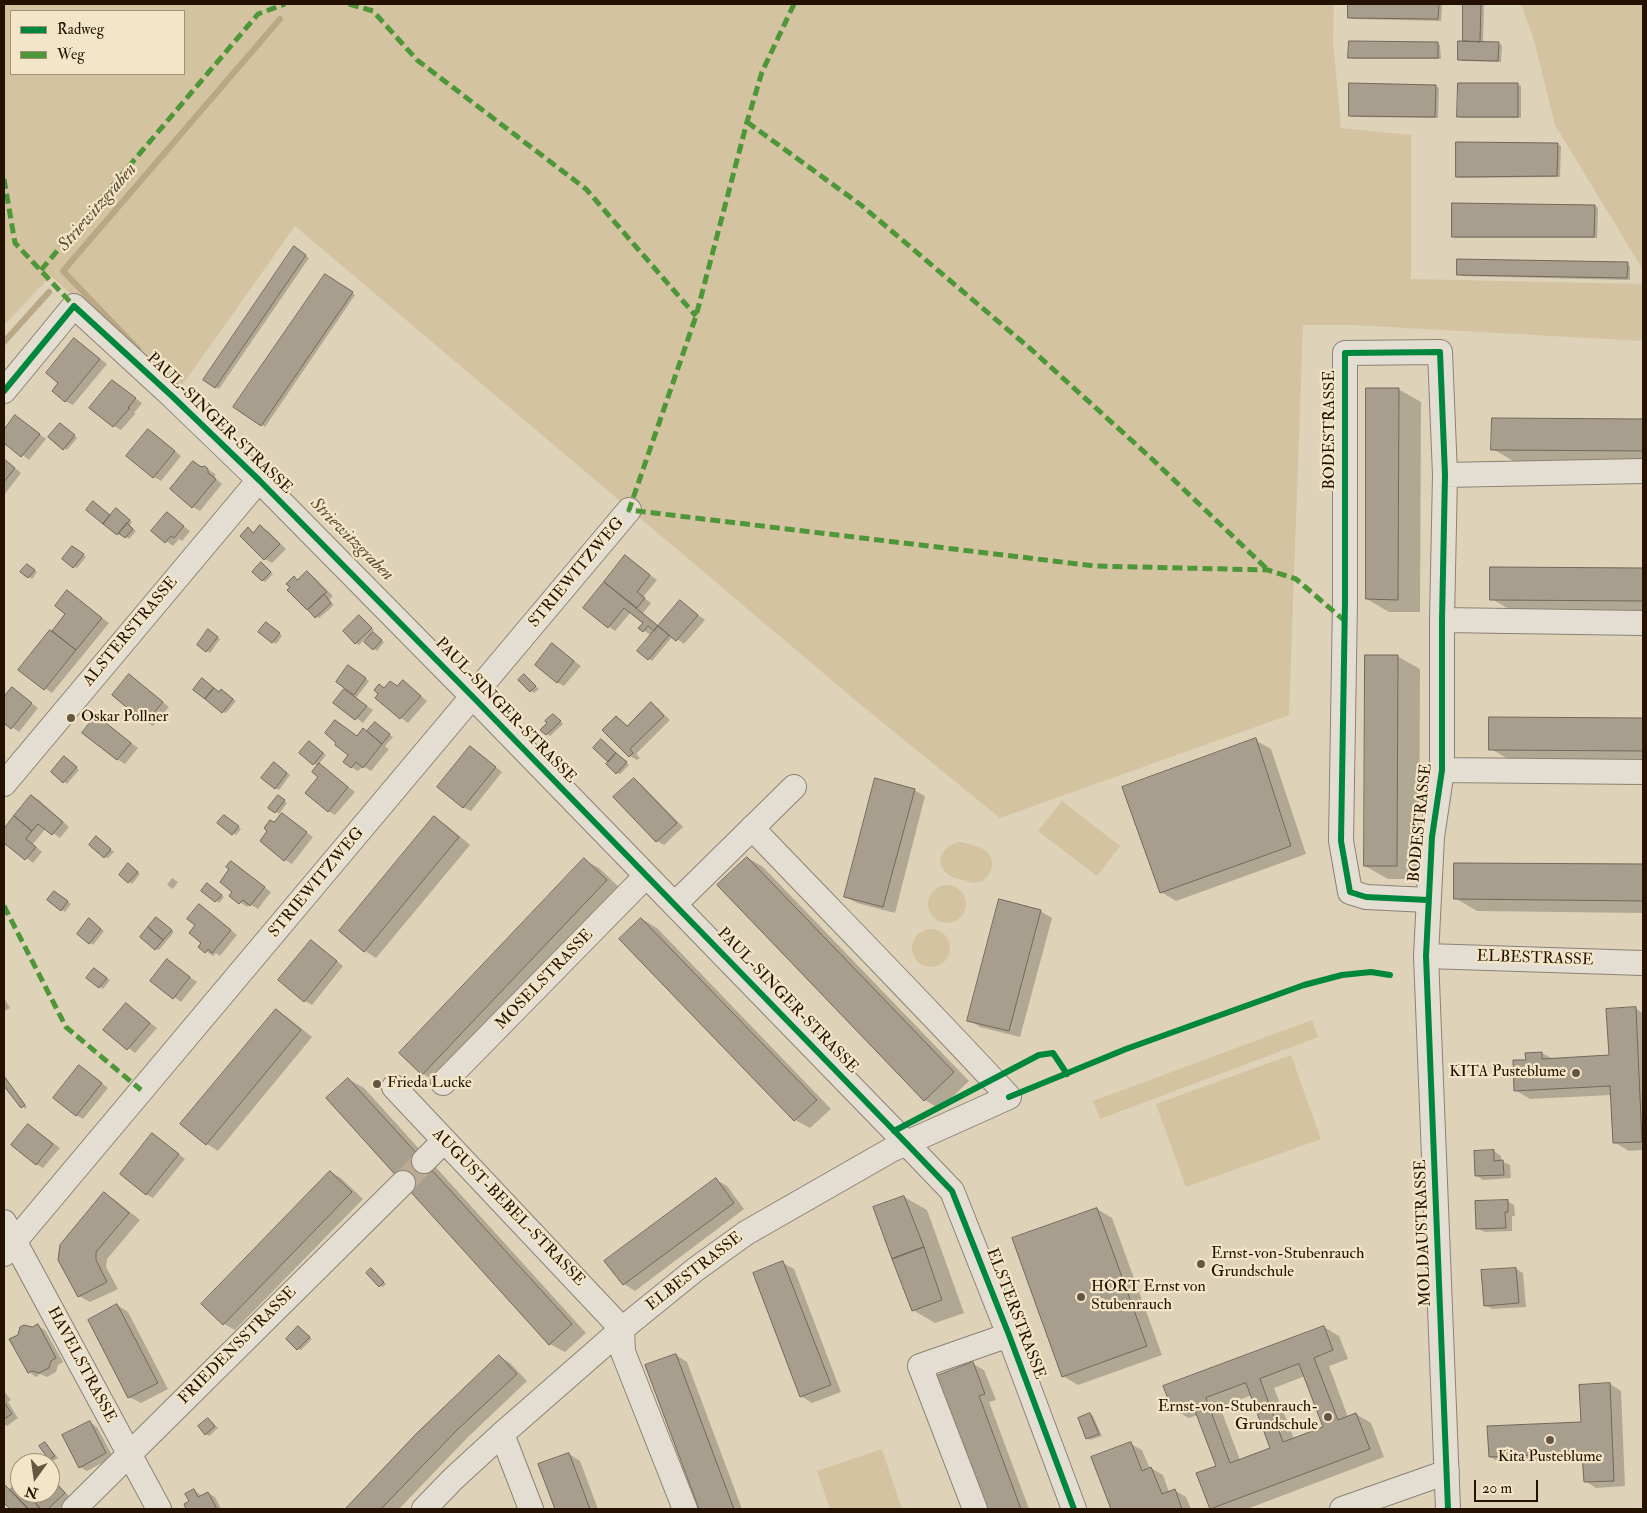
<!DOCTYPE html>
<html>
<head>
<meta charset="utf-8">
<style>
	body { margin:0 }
	#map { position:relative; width:1647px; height:1513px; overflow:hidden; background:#ded2b9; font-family:"IM FELL Double Pica",serif }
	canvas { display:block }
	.frame { position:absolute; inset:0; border:5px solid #251100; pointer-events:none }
	.legend { position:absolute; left:10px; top:10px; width:175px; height:65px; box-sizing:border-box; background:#f3e6c8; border:1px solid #a19178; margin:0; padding:6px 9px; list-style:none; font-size:15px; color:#251100 }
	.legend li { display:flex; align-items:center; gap:10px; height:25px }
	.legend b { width:25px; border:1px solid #a19178 }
	.north { position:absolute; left:10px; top:1453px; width:50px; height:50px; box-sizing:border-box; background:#f3e6c8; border:1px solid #a19178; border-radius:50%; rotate:194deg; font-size:14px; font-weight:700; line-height:20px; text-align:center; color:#251100 }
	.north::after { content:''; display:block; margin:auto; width:18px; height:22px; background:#665541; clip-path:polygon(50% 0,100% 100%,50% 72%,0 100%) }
	.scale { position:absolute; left:1474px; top:1480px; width:64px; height:22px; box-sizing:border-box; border:2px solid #251100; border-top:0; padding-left:6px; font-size:15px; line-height:18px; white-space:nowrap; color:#251100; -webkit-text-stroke:4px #f3e6c8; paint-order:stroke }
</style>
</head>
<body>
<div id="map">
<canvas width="1647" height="1513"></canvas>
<div class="frame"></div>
<ul class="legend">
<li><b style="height:6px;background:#00873e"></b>Radweg</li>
<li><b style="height:6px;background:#4e9739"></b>Weg</li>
</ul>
<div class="north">N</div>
<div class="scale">20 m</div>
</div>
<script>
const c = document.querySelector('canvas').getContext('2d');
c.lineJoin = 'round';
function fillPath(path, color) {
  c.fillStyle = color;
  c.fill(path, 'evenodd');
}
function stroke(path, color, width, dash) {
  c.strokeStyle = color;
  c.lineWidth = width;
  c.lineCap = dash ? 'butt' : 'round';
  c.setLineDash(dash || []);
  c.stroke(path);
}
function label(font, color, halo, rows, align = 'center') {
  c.font = font + ' "IM FELL Double Pica",serif';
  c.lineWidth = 4.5;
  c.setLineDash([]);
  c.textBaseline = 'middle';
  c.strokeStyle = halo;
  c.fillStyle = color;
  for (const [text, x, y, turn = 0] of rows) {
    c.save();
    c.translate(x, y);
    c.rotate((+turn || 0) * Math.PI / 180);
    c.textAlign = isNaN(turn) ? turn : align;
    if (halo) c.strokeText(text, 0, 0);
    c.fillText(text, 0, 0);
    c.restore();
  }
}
const green = new Path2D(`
	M4,4H1334L1333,41L1341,128L1411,135V279L1643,284V341L1351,325H1303L1289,715L1000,818L861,705L295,226L178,391L51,276L4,325ZM11,11H184V74H11Z
	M1521,4H1643V270L1555,125L1534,40Z
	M1062,801L1120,846L1097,876L1038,831Z
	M960,842C968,844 979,846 986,851C998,861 991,882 975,883C971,883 967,881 964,880C959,879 953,878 949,875C932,864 943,844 960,842Z
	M928 904a19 19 0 1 1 38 0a19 19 0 1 1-38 0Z
	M912 948a19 19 0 1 1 38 0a19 19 0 1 1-38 0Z
	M1312,1020L1318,1037L1100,1119L1093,1101Z
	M1291,1055L1321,1139L1186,1187L1156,1104Z
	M882,1449L902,1509H830L817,1471Z`);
const shadow = new Path2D(`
	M1349,4H1442L1441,21L1353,19L1350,17Z
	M1464,4H1484L1483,43H1498L1502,45L1501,62L1463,61L1459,59L1464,43Z
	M1437,43L1440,45L1441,59H1353L1350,57Z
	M1518,85L1521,86V118H1462L1458,116Z
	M1435,86L1439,88L1438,118L1353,117L1350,116Z
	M1457,144L1558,145L1561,146L1560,177L1460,178L1457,176Z
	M1595,206L1598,208L1597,238H1456L1453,236Z
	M294,248L309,258L219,389L204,380Z
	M1627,264L1630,266V280L1461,276L1458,274Z
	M329,277L355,295L265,427L262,425Z
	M81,344L107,364L73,405L65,401Z
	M112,381L142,403L134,413H136L121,430L114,426Z
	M1398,389L1421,402L1420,612H1389L1367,599Z
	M16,417L46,439L29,460L4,441V432Z
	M1493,419L1643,420V463L1515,462L1493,449Z
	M64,426L77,438L67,450L64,448Z
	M155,435L181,456L161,481L154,477Z
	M4,459L21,473L4,495Z
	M194,462L212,472L215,474V478L222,484L200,511L193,507Z
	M96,504L111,516L119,512L132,522L129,526L136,531L129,539L122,534L121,536L118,534L88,509Z
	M167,514L190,531L182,541L179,539L173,546L153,531Z
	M260,527L268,531L286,549L272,563L265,559L241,536L248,529L255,533Z
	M76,549L86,557L77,568L74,567Z
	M626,557L657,580L643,597L651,603L643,613L659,626L680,602L705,620L684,644L673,636L652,661L639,651L652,636L640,628L644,623L631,612L615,631L585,608Z
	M264,566L273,574L265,582L262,580Z
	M30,567L37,572L32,579L29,577Z
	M1492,569L1643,570V613L1514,612L1492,599Z
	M307,572L314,577L333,596L329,600L334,605L319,618L308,610L289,590L294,578L298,580Z
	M68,592L109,623L52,693L20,670L67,614Z
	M360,617L374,630L372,633L384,642L377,651L366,642L370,637L368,636L359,645L356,643Z
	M270,625L282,636L276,644L273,642Z
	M211,633L220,639L210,653L198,645Z
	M553,645L581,666L564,686L557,682Z
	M1397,656L1420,669L1419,879H1388L1365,866Z
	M352,668L369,681L356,698L373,710L363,723L335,703L344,690L351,694L352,693Z
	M130,676L169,707L153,726L146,722Z
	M524,676L539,689L534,693L520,680Z
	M403,681L427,701L408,723L401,718L377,697L380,694V686L385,689L398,687Z
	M13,689L38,708L19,732L4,721V699Z
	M225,692L236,701L226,713L223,712L220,693Z
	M651,704L658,708L670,720L636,754L640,758L637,760L630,756L617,717L628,726Z
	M97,716L138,748L125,764L117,759Z
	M556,717L563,724L550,736L547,734Z
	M1491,718L1643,719V763L1513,762L1491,749Z
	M375,723L393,737L385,746L389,749L371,771L363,766L358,771L351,767L350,755Z
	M1255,740L1271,749L1306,854L1176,901L1161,892Z
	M604,742L629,765L620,774L617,773L610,762Z
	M313,744L326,755L319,764L355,792L335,815L328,811L318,766L301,753Z
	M470,747L502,772L471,811L463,807Z
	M67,760L79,770L67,784L52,772Z
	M277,765L290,775L279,790L275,788Z
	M634,780L641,784L683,827L664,845L657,841L615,797Z
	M914,790L925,796L895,913L857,903L846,897Z
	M32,796L39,800L69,827L60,838L46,828L33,844L42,852L33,863L4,841V831Z
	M281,799L287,803L279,814L276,812Z
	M282,814L313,837L292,864L285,860L275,824Z
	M228,818L241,829L236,835L233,833Z
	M434,818L445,824L470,845L376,958L365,951L341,931Z
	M99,840L114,852L108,858L105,857Z
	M748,858L763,867L969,1081L940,1109L925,1100L719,885Z
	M584,860L599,868L621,889L438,1082L423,1074Z
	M232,863L271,892L258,909L250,904L247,907L231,896L234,892L231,869Z
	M1455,864L1643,867V913L1477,911L1455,898Z
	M132,867L140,874L132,884L120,875Z
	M172,878L178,882L173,889L167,885Z
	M210,887L224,897L219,903L203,891Z
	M57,894L71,904L65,912L49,900Z
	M206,910L237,935L220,956L216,953L213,956L200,947L203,943Z
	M1040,911L1052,918L1020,1037L980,1027L969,1020Z
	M642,919L657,928L831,1109L810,1128L795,1120Z
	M159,921L174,932L159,950L156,949Z
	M92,922L104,931L93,945L78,933Z
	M318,946L343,966L312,1005L305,1001Z
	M174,965L197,982L181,1002L152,981Z
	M98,971L110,980L103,989L88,978Z
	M4,998L10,1008L4,1011Z
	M126,1004L157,1028L135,1053L105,1030Z
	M1636,1009L1643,1013V1150L1629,1151L1614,1142L1612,1095L1530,1099L1515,1090L1527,1061L1542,1053L1553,1059L1610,1057Z
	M276,1010L287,1017L312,1037L218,1151L207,1144L182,1124Z
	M87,1071L108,1088L83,1119L76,1115Z
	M4,1077L27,1107L25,1109L6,1087L4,1091Z
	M348,1079L364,1088L586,1333L565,1352L550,1344Z
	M29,1125L60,1148L43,1168L36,1164Z
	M153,1135L185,1159L153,1198L146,1194Z
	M1494,1151L1501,1156V1161L1510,1165L1511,1178L1483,1180L1476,1175Z
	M331,1172L342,1179L363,1199L235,1330L224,1324Z
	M716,1180L727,1186L744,1209L635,1291L624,1284Z
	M104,1194L115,1200L140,1220L107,1259L106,1267L118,1289L90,1302L79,1296Z
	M904,1197L927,1210L964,1313L935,1323L913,1310Z
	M1507,1201L1514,1205L1515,1216H1512V1231L1485,1232L1477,1228Z
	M1097,1209L1112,1218L1162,1355L1078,1385L1063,1376Z
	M783,1263L794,1269L841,1392L812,1403L801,1396Z
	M1516,1269L1523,1273L1526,1307L1492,1309L1485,1305L1482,1271Z
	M374,1272L386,1284L383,1287L380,1286Z
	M117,1305L128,1312L168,1389L141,1403L129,1397Z
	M38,1326L45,1330L63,1362L58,1365L56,1372L47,1377L40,1374L36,1377L29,1372L32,1329Z
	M1324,1327L1339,1336L1348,1359L1329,1366L1348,1417L1356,1414L1371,1423L1384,1457L1247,1509L1211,1508L1217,1466L1198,1415L1189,1418L1174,1410ZM1305,1376L1325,1428L1294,1439L1274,1388ZM1252,1395L1272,1448L1240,1460L1220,1407Z
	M299,1328L312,1339L301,1350L298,1349Z
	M676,1355L687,1362L742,1509H700L646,1366Z
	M499,1356L510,1363L527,1381L468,1437L399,1509H346L418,1434Z
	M973,1364L984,1370L996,1400L989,1402L1029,1509H987L941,1388Z
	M1610,1384L1621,1391L1625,1486L1596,1488L1585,1481L1584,1459L1501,1463L1490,1457L1582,1423Z
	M4,1391L11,1400L8,1402L18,1418L7,1426L4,1424Z
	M1090,1414L1093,1416L1102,1436L1090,1440L1087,1438Z
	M208,1419L218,1428L209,1436L206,1434Z
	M90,1422L97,1427L113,1457L87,1471L80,1467Z
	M45,1443L58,1458L53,1461L50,1459Z
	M1131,1444L1142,1450L1150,1469L1151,1468L1163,1475L1169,1492L1174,1490L1186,1497L1191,1509H1112L1093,1458Z
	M569,1454L580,1461L598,1509H556L540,1465Z
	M50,1476L71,1498L59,1509H12L4,1501V1485L12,1491L20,1486V1493H50Z
	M194,1490L202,1496L208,1493L215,1497L221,1509H188L185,1504L190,1502Z`);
const stream = new Path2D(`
	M4,342L49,292
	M138,349L63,271L280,19`);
const building = new Path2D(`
	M1348,4H1439L1438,19L1348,18Z
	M1463,4H1481L1480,42L1463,41Z
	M1349,41L1438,42V58H1348Z
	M1458,41L1499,42L1498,61L1458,60Z
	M1349,83L1436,85L1435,117L1349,116Z
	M1458,83H1518V117H1457Z
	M1456,142L1558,143L1557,176L1456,177Z
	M1452,203L1595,205L1594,237H1452Z
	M294,246L306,255L215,388L203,380Z
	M1457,259L1628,262L1627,278L1457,275Z
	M325,274L353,292L261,426L233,407Z
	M74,338L100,359L65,402L52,391L58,383L46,373Z
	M112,380L136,398L128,408H130L113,427L89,408Z
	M1366,388H1399L1398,600L1366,599Z
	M15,415L40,434L21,457L4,443V430Z
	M1492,418L1643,419V451L1491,450Z
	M60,423L75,435L63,450L48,437Z
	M148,429L175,451L153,478L126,456Z
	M4,459L15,468L4,482Z
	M193,461L201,467L205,466L208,469V473L216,479L192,508L170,489Z
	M93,501L110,515L103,524L86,510Z
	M116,508L130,520L117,535L103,524Z
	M167,512L184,526L174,538L171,536L165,543L151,531Z
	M127,523L133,529L125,538L119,533Z
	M260,525L280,544L264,560L240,536L248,527L253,533Z
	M72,546L84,554L73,568L62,559Z
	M625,555L650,575L637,592L645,598L637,608L604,582Z
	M261,562L271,572L262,581L252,572Z
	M27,564L35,570L28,578L20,572Z
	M1490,567L1643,568V601L1490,600Z
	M307,571L327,592L307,610L287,590L290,587L286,584L294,576L297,580Z
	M604,582L658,626L654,631L648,626L643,632L638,628L643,623L624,608L608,628L583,608Z
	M67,590L102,618L76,650L52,631L65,614L55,606Z
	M324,594L331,603L315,618L308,610Z
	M680,600L698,615L676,641L658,626Z
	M359,615L372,628L355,644L343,631Z
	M266,622L280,633L272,643L258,632Z
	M658,626L669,635L648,660L637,651Z
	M208,629L218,637L206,652L197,645Z
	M50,630L76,650L44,690L18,670Z
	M373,632L382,640L373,650L364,642Z
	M552,643L574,661L557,683L535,665Z
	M1365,655H1398L1397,866H1364Z
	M348,665L366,678L354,695L336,682Z
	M129,674L163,702L145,723L112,695Z
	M524,674L536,686L530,692L518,680Z
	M202,678L214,688L205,699L193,690Z
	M403,680L421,696L400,719L375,698L378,694L374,690L379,684L384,688L390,681L397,686Z
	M12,687L32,703L11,729L4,723V697Z
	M214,688L219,692L221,689L233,699L222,713L205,699Z
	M344,689L367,706L355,720L333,703Z
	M651,702L664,716L630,749L633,753L629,757L602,730L616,716L627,726Z
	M553,714L561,721L546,735L540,730L547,723L545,721Z
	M96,715L131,743L117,760L82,733Z
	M1489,717L1643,718V751L1489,750Z
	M335,720L357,736L363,728L382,744L363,768L356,762L351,768L343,762L348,755L335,745L336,743L325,733Z
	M375,722L390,734L382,744L367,731Z
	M1256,738L1291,846L1160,893L1122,787Z
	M601,739L616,753L608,762L593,748Z
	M309,741L323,753L313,765L299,753Z
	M470,746L496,767L463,808L437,787Z
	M616,753L627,762L616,774L606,764Z
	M64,756L77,767L63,783L51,772Z
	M274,762L287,773L275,789L261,778Z
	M319,763L348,787L328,812L305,793L318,777L312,772Z
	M634,778L677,823L656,842L613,797Z
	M875,778L915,789L883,907L844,897Z
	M31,795L63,822L52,835L38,824L32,831L14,816Z
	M278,795L285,800L275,813L268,808Z
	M282,813L307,832L284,861L260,841L267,831L264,828L270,820L274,822Z
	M224,815L239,826L232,835L217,823Z
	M14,816L32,831L26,839L36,847L25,860L4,843V829Z
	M434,816L459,837L364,952L339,931Z
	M96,836L111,849L104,858L89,845Z
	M747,857L954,1072L924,1101L717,885Z
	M584,858L607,880L422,1075L399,1053Z
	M231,861L265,887L250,906L243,900L239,904L229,896L232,892L220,882L229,869L226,867Z
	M128,863L138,872L128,883L119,875Z
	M1454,863L1643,864V901L1454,899Z
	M207,883L222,895L215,902L201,891Z
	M54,891L68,901L61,911L47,900Z
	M999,899L1041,910L1009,1031L967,1021Z
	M199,904L231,930L212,953L208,949L205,953L198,947L201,943L189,933L195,925L187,919Z
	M156,917L172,930L163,940L148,927Z
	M89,918L101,929L89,944L77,934Z
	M641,918L817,1100L794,1121L619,939Z
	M148,927L163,940L155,950L140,937Z
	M311,940L337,961L304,1002L278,980Z
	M167,959L190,977L173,999L150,981Z
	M94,968L107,978L99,988L86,978Z
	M126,1003L150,1023L127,1050L103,1030Z
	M1636,1007L1642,1142L1613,1143L1610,1086L1514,1091L1513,1060H1526L1525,1053L1542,1052V1059L1609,1055L1606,1009Z
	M276,1009L301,1030L206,1145L180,1124Z
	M79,1065L102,1083L76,1116L53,1098Z
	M4,1076L25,1105L21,1108L4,1086Z
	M348,1078L572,1324L549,1345L326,1098Z
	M28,1124L53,1144L36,1165L11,1145Z
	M152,1133L179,1154L146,1195L120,1174Z
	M1494,1150V1161L1503,1160L1504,1175L1475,1176L1474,1151Z
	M330,1171L352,1192L223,1325L201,1304Z
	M716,1178L734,1203L623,1285L604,1261Z
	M104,1192L129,1213L96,1252V1260L107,1282L78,1297L58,1260L60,1245Z
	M904,1196L924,1247L892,1259L873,1207Z
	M1508,1200V1212H1505L1506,1228L1476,1229L1475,1201Z
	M1097,1208L1147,1346L1062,1377L1012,1238Z
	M924,1247L942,1300L912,1311L892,1259Z
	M783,1261L831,1385L800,1397L753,1273Z
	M371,1268L384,1282L379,1287L366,1273Z
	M1516,1268L1519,1303L1484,1306L1481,1270Z
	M117,1304L158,1383L128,1398L88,1320Z
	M38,1324L56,1358L51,1361L49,1368L39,1373L32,1371L28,1373L9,1339L18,1335L20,1327L24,1325L32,1327Z
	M298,1326L310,1337L297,1350L286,1339Z
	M1324,1326L1333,1350L1314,1358L1338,1420L1356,1413L1370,1449L1210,1509L1196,1473L1216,1466L1192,1403L1173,1411L1163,1386ZM1299,1364L1323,1427L1283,1442L1260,1379ZM1246,1383L1270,1448L1230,1463L1206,1398Z
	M676,1354L734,1509H699L645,1365Z
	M499,1355L517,1374L456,1431L381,1509H345L417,1433Z
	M973,1362L985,1394L979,1396L1021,1509H986L940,1387H941L937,1376Z
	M1610,1383L1614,1481L1584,1482L1582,1453L1489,1457L1487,1426L1581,1422L1579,1385Z
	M4,1402L12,1414L4,1419Z
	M1090,1413L1099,1434L1086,1439L1078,1418Z
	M208,1418L215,1426L205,1435L198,1426Z
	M90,1421L106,1453L79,1468L62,1435Z
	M45,1442L55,1456L49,1460L39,1446Z
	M1131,1442L1142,1471L1151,1467L1162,1494L1175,1489L1182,1509H1111L1091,1457Z
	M569,1453L590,1509H555L538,1464Z
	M50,1477L65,1493L48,1509H41L27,1493H50Z
	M18,1483L20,1486V1493H27L39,1508L38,1509H29L10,1490Z
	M4,1484L28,1509H10L4,1503Z
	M194,1489L198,1497L208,1492L217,1509H186L184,1504L189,1501L185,1494Z`);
const minorTunnel = new Path2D(`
	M403,1183L424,1161`);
const minor = new Path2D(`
	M4,391L74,306L173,397L259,480L473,697L907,1144L952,1191L1009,1335L1074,1509
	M1445,475L1643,471
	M1442,620L1643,623
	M1442,770L1643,772
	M4,784L259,480
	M1428,900L1366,897L1350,892L1341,841L1345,601V353L1440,352L1445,475L1442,620V770L1432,837L1426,956L1448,1509
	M675,904L794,787
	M1426,956L1643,963
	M443,1083L646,876
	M394,1087L622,1329L623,1352L685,1509
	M424,1161L444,1141
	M4,1222L159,1509
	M4,1254L629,510
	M502,1434L531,1509
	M74,1509L403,1183
	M424,1509L453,1479L502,1434L622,1329L696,1269L746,1233L891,1150L1009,1097C925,1006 838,918 752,828
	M975,1509L920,1366L1009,1335
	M1342,1509L1447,1472`);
const quiet = new Path2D(`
	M349,4L373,11L417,60L586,189L696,316
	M794,4L762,72L747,122L696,316L629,510L1095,566L1268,570L1296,579L1345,621
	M747,122L861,205L1033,351L1151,458L1268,570
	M4,179L15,243L74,306
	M41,270L258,14L285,4
	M4,906L66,1027L141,1090`);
const cycleway = new Path2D(`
	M4,391L74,306L173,397L259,480L473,697L907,1144L952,1191L1009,1335L1074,1509
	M1428,900L1366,897L1350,892L1341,841L1345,601V353L1440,352L1445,475L1442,620V770L1432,837L1426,956L1448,1509
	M1009,1097L1126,1049L1304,985L1342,975L1371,972L1390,975
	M894,1131L1039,1055L1053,1053L1067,1074`);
const markers = [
	[71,718,5,"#665541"],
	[1576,1073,5,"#665541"],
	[377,1084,5,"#665541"],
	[1201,1264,5,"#665541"],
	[1081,1297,5,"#665541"],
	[1328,1417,5,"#665541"],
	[1550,1440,5,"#665541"]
];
const streetNames = [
	["PAUL-SINGER-STRASSE",219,424,44],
	["BODESTRASSE",1331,430,-90],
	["STRIEWITZWEG",577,573,-50],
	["ALSTERSTRASSE",131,632,-50],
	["PAUL-SINGER-STRASSE",505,711,46],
	["BODESTRASSE",1421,823,-84],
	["STRIEWITZWEG",317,883,-50],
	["ELBESTRASSE",1535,959,2],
	["MOSELSTRASSE",545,980,-46],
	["PAUL-SINGER-STRASSE",787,1001,46],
	["AUGUST-BEBEL-STRASSE",508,1208,46],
	["MOLDAUSTRASSE",1424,1233,-92],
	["ELBESTRASSE",695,1272,-38],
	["ELSTERSTRASSE",1015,1314,69],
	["FRIEDENSSTRASSE",238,1346,-45],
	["HAVELSTRASSE",81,1365,62]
];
const poiNames = [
	["Oskar Pollner",81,718],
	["KITA Pusteblume",1566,1073,"right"],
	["Frieda Lucke",387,1084],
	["Ernst-von-Stubenrauch",1211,1255],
	["Grundschule",1211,1273],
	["HORT Ernst von",1091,1288],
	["Stubenrauch",1091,1306],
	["Ernst-von-Stubenrauch-",1318,1408,"right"],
	["Grundschule",1318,1426,"right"],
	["Kita Pusteblume",1550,1458,"center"]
];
const waterNames = [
	["Striewitzgraben",98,208,-49],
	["Striewitzgraben",351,540,45]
];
fillPath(green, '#d4c3a1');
fillPath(shadow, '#0003');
stroke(stream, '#b9a786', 6);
fillPath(building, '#a89e8d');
stroke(building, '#72685a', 1);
stroke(minorTunnel, '#b9ab94', 24, [24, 12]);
stroke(minor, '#8c8273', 26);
stroke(minor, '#e4ded2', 24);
stroke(quiet, '#4e9739', 5, [10, 5]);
stroke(cycleway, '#00873e', 6);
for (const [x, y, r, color] of markers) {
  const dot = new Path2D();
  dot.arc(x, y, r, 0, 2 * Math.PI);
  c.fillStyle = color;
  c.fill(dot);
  stroke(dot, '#f3e6c8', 2);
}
label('16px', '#251100', '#f3e6c8', streetNames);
label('16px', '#251100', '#f3e6c8', poiNames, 'left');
label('italic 18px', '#604c32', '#f3e6c8', waterNames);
</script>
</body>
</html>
